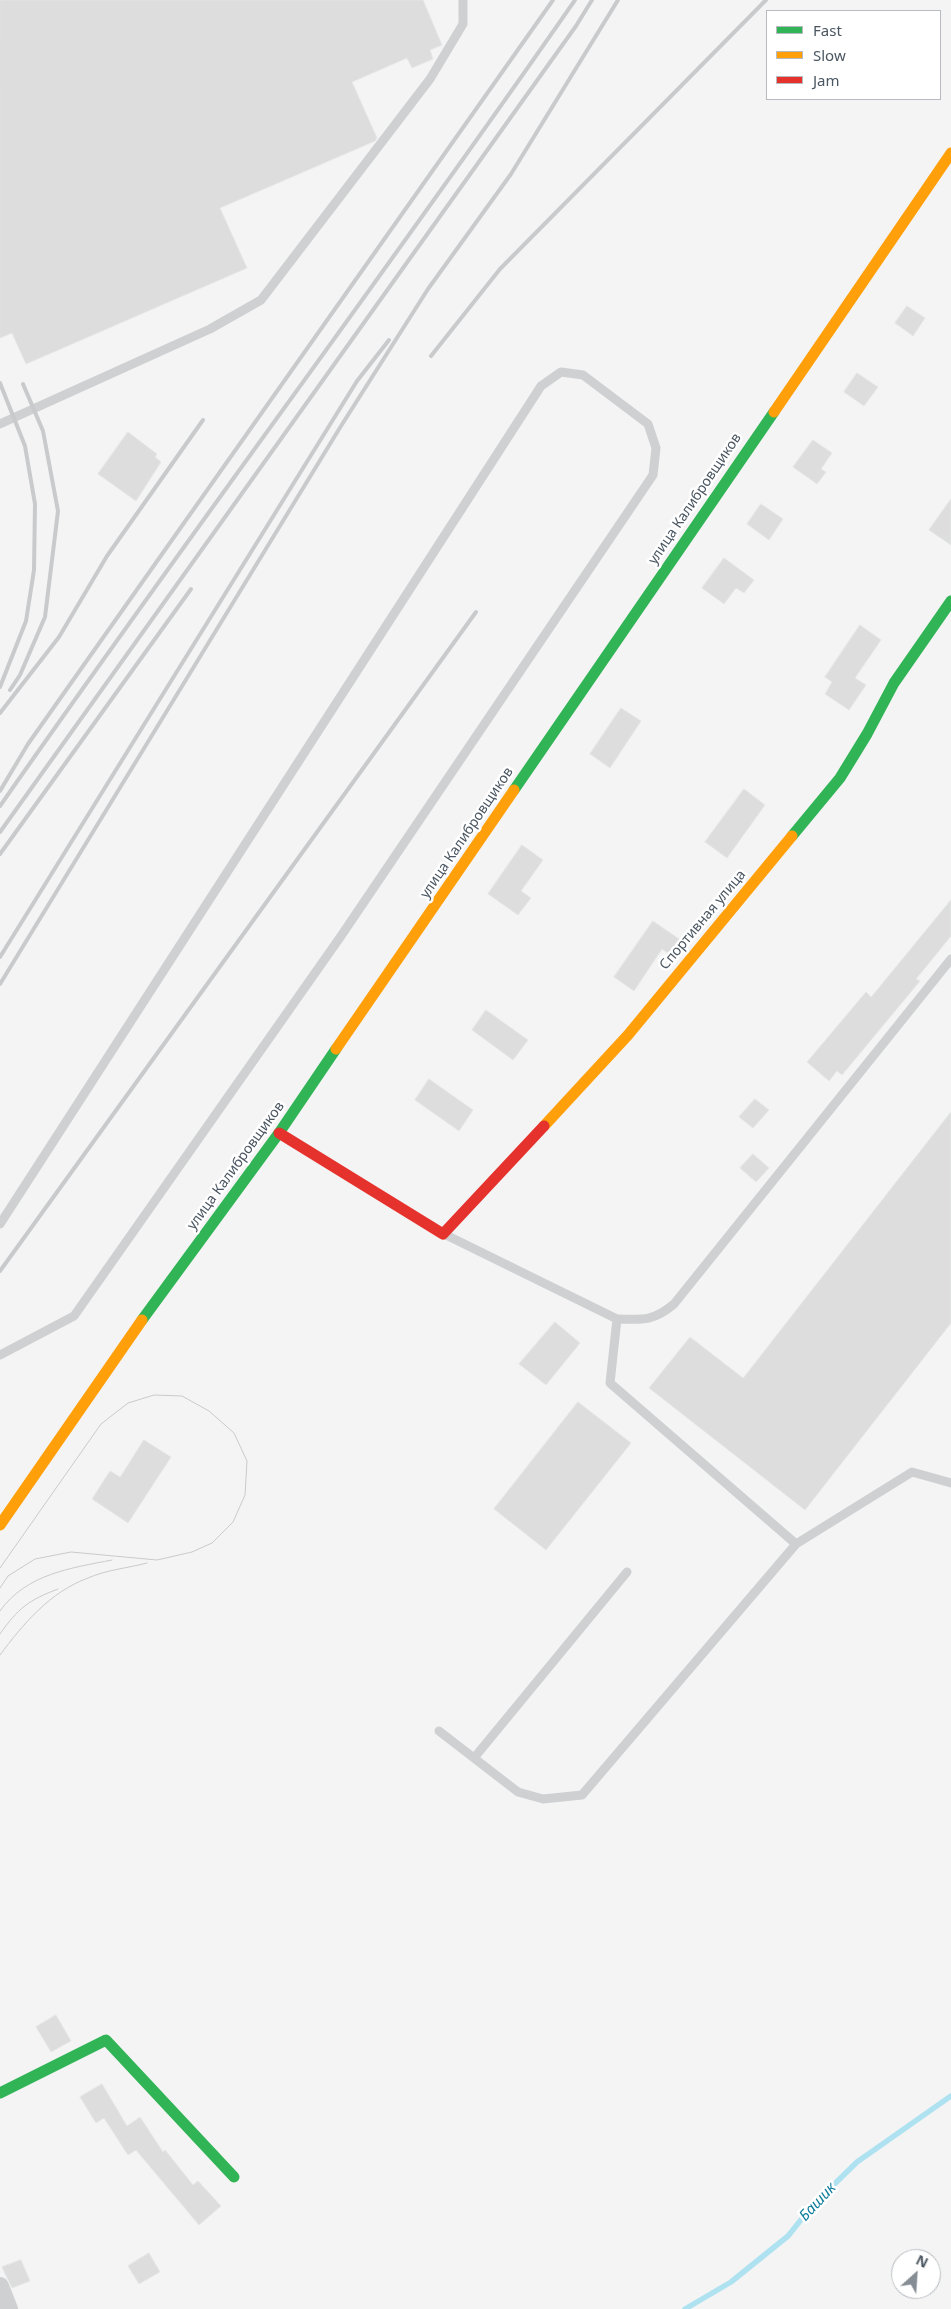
<!DOCTYPE html>
<html>
<head>
<meta charset="utf-8">
<style>
	body { margin:0 }
	#map { position:relative; width:951px; height:2309px; overflow:hidden; background:#f4f4f4; font-family:"Noto Sans",sans-serif }
	canvas { display:block }
	.legend { position:absolute; left:766px; top:10px; width:175px; height:90px; box-sizing:border-box; background:#fff; border:1px solid #b7bbc0; margin:0; padding:6px 9px; list-style:none; font-size:15px; color:#4a5661 }
	.legend li { display:flex; align-items:center; gap:10px; height:25px }
	.legend b { width:25px; border:1px solid #b7bbc0 }
	.north { position:absolute; left:891px; top:2249px; width:50px; height:50px; box-sizing:border-box; background:#fff; border:1px solid #b7bbc0; border-radius:50%; rotate:26deg; font-size:14px; font-weight:700; line-height:20px; text-align:center; color:#4a5661 }
	.north::after { content:''; display:block; margin:auto; width:18px; height:22px; background:#868d94; clip-path:polygon(50% 0,100% 100%,50% 72%,0 100%) }
</style>
</head>
<body>
<div id="map">
<canvas width="951" height="2309"></canvas>
<ul class="legend">
<li><b style="height:6px;background:#30b455"></b>Fast</li>
<li><b style="height:6px;background:#ff9f0a"></b>Slow</li>
<li><b style="height:6px;background:#e5322d"></b>Jam</li>
</ul>
<div class="north">N</div>
</div>
<script>
const c = document.querySelector('canvas').getContext('2d');
c.lineJoin = 'round';
function stroke(path, color, width, dash) {
  c.strokeStyle = color;
  c.lineWidth = width;
  c.lineCap = dash ? 'butt' : 'round';
  c.setLineDash(dash || []);
  c.stroke(path);
}
function fillPath(path, color) {
  c.fillStyle = color;
  c.fill(path, 'evenodd');
}
function label(font, color, halo, rows, align = 'center') {
  c.font = font + ' "Noto Sans",sans-serif';
  c.lineWidth = 5;
  c.setLineDash([]);
  c.textBaseline = 'middle';
  c.strokeStyle = halo;
  c.fillStyle = color;
  for (const [text, x, y, turn = 0] of rows) {
    c.save();
    c.translate(x, y);
    c.rotate((+turn || 0) * Math.PI / 180);
    c.textAlign = isNaN(turn) ? turn : align;
    if (halo) c.strokeText(text, 0, 0);
    c.fillText(text, 0, 0);
    c.restore();
  }
}
const stream = new Path2D(`
	M685,2309L731,2282L788,2236L812,2206L857,2162L951,2096`);
const building = new Path2D(`
	M0,0H423L442,45L430,50L433,59L412,68L407,58L352,82L377,138L375,141L220,208L247,268L26,364L12,333L0,338Z
	M907,306L925,318L913,336L895,323Z
	M857,373L878,387L864,406L844,392Z
	M128,432L157,454L155,457L161,462L136,501L98,474Z
	M813,440L832,453L821,469L826,472L817,484L793,467Z
	M951,499V545L929,530Z
	M761,504L783,519L769,540L747,524Z
	M724,558L754,580L744,593L736,588L724,604L702,588Z
	M860,625L881,640L855,678L866,685L849,710L825,694L832,682L825,677Z
	M621,708L641,721L610,768L590,754Z
	M744,789L765,805L727,858L705,842Z
	M522,845L543,860L521,891L531,898L518,915L488,894Z
	M951,900V936L916,979L920,981L842,1075L837,1071L829,1081L807,1062L866,992L871,997Z
	M653,921L682,941L672,956L662,949L634,991L614,977Z
	M486,1010L528,1040L513,1060L472,1030Z
	M429,1079L473,1110L459,1131L415,1100Z
	M755,1099L769,1110L753,1128L739,1117Z
	M951,1112V1323L805,1510L649,1388L690,1337L743,1378Z
	M753,1154L769,1168L756,1182L740,1168Z
	M555,1322L580,1343L546,1385L519,1364Z
	M578,1402L631,1443L546,1550L494,1509Z
	M144,1440L171,1457L128,1523L92,1499L110,1471L120,1477Z
	M56,2015L71,2041L51,2052L36,2027Z
	M102,2084L127,2126L140,2117L163,2152L165,2150L193,2185L198,2181L221,2206L199,2225L136,2150L128,2155L104,2118L96,2123L80,2097Z
	M149,2253L160,2272L139,2284L128,2266Z
	M21,2260L30,2281L12,2288L2,2267Z`);
const lane = new Path2D(`
	M0,424L210,329L261,300L430,79L463,24V0
	M0,1224L541,386L561,372L583,375L648,424L656,448L653,475L341,936L74,1316L0,1355
	M446,1235L617,1319C643,1320 654,1321 674,1304L951,959
	M796,1544L912,1472L951,1483
	M439,1731L518,1792L543,1799L582,1795L796,1544L610,1383L617,1319
	M474,1758L627,1572`);
const street = new Path2D(`
	M0,2286L9,2309`);
const fast = new Path2D(`
	M514,790L774,412
	M792,836L840,778L867,734L894,683L951,601
	M142,1320L279,1133L336,1049
	M0,2093L106,2040L234,2177`);
const slow = new Path2D(`
	M774,412L951,153
	M336,1049L514,790
	M544,1126L628,1035L792,836
	M0,1525L142,1320`);
const jam = new Path2D(`
	M279,1133L443,1234L544,1126`);
const tram = new Path2D(`
	M0,1568L101,1424L128,1403L154,1395L182,1396L209,1411L234,1433L247,1461L245,1495L233,1522L212,1543L192,1552L157,1560L71,1552L35,1559L8,1576L0,1588
	M0,1611C26,1574 71,1568 112,1560
	M0,1634C18,1608 29,1600 58,1589
	M0,1655C23,1624 50,1592 88,1578C106,1570 128,1568 147,1563`);
const rail = new Path2D(`
	M431,356L500,269L766,0
	M0,383L25,446L35,504L34,570L26,621L0,687
	M10,690L20,675L45,617L58,511L43,431L23,384
	M0,713L59,637L107,556L203,420
	M0,791L28,744L553,0
	M0,806C189,535 387,271 575,0
	M0,832L576,26L592,0
	M0,854L191,589
	M0,957L357,381L389,340
	M0,984L341,426L428,289L511,174L618,0
	M0,1271L476,612`);
const streetNames = [
	["улица Калибровщиков",695,499,-56],
	["улица Калибровщиков",467,833,-56],
	["Спортивная улица",703,920,-50],
	["улица Калибровщиков",236,1166,-54]
];
const waterNames = [
	["Башик",818,2202,-47]
];
stroke(stream, '#aee2f0', 5.5);
fillPath(building, '#ddddde');
stroke(building, '#e5e6e7', 1);
stroke(lane, '#ced0d2', 9);
stroke(street, '#ced0d2', 18);
stroke(fast, '#30b455', 11);
stroke(slow, '#ff9f0a', 11);
stroke(jam, '#e5322d', 11);
stroke(tram, '#c9cacc', 1);
stroke(rail, '#c9cacc', 4);
label('14px', '#4a5661', '#fff', streetNames);
label('italic 15px', '#0c7c9b', '#fff', waterNames);
</script>
</body>
</html>
